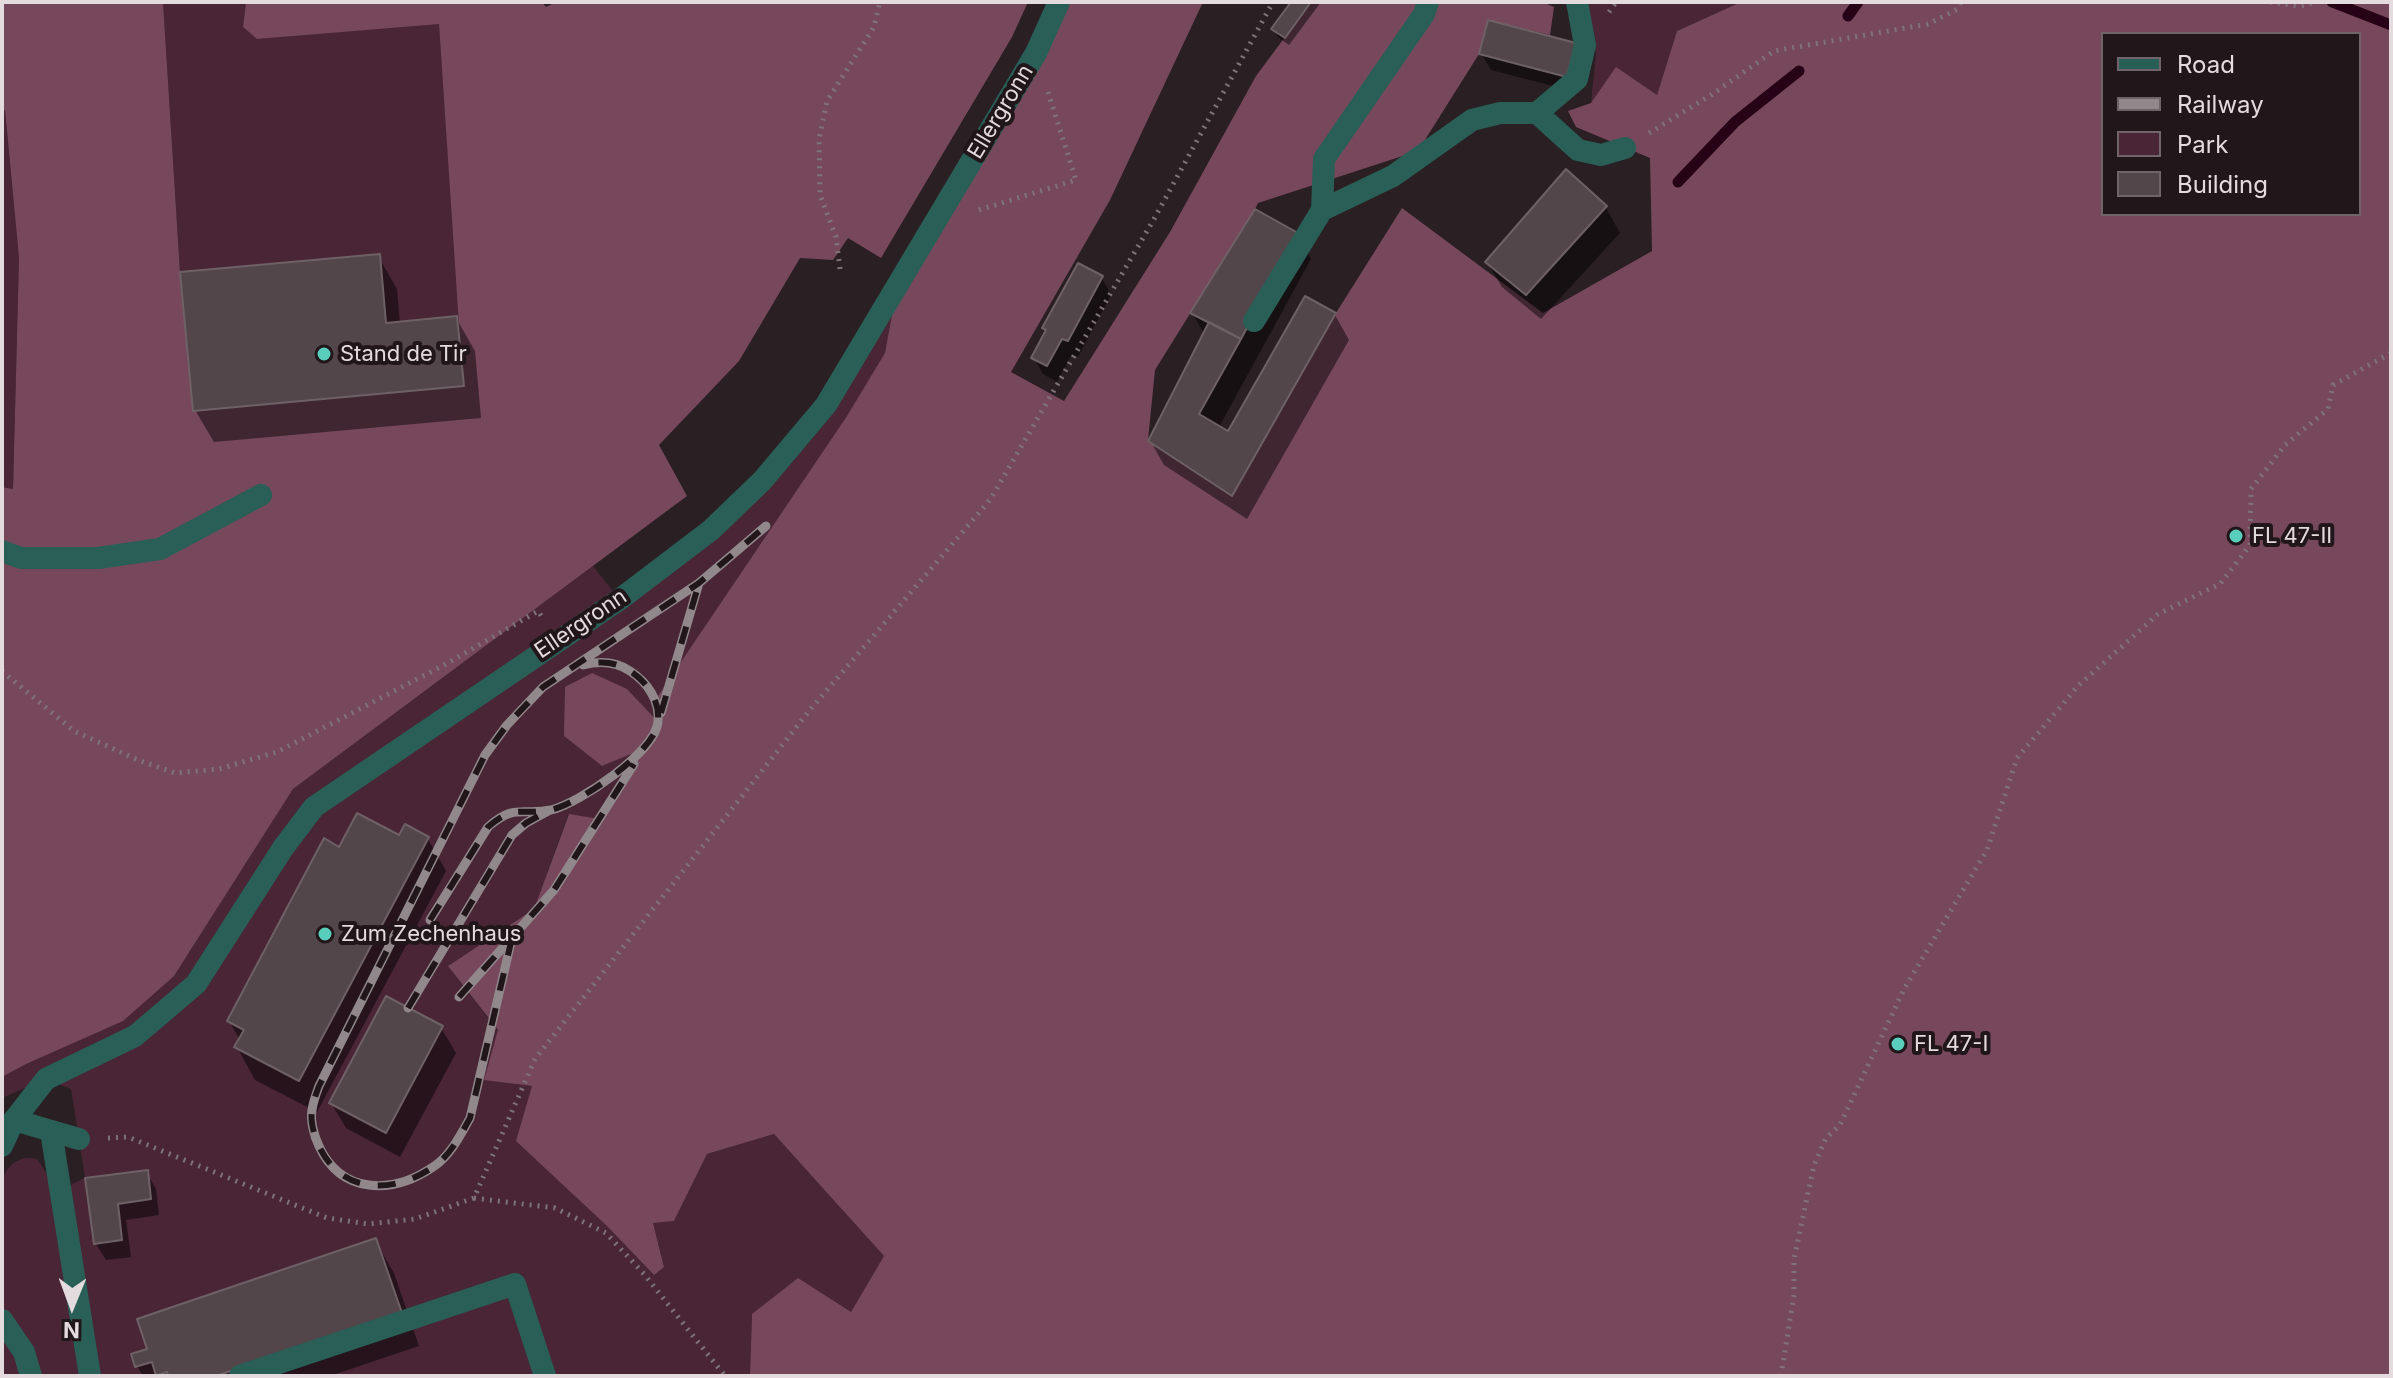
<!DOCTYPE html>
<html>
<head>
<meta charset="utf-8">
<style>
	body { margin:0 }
	#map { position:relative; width:2393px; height:1378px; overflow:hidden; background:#2a1f23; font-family:Inter,sans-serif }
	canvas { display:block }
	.frame { position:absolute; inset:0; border:4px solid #e3dbde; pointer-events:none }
	.legend { position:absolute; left:2101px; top:32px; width:260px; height:184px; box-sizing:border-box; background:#21161a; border:2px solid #6f6568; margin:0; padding:10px 14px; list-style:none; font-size:24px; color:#e3dbde }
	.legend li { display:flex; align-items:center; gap:16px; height:40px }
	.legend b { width:40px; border:2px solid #6f6568 }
	.north { position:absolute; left:32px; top:1266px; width:80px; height:80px; -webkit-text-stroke:6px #21161a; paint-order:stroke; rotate:181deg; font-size:22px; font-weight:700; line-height:32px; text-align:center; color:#e3dbde }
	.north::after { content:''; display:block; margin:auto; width:28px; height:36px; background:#e3dbde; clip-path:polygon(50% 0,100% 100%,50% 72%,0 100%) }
</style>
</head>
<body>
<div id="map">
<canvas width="2393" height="1378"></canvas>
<div class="frame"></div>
<ul class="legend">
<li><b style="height:10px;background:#295f57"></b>Road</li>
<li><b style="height:10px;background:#91888b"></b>Railway</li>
<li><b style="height:22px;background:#492535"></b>Park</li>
<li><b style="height:22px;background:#53464b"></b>Building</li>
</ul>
<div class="north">N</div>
</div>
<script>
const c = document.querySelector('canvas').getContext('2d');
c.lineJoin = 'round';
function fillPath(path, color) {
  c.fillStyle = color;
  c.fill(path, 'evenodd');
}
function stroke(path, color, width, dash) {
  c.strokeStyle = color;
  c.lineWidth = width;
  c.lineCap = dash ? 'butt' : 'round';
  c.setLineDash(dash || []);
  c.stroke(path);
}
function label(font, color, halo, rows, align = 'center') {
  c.font = font + ' Inter,sans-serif';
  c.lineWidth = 8;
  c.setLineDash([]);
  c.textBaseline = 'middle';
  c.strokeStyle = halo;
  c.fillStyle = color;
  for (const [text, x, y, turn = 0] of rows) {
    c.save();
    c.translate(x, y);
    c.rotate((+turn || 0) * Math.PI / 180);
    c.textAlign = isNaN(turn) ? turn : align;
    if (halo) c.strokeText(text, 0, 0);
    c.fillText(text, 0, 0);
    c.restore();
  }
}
const green = new Path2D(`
	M163,2H246L243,27L257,39L439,23L464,386L193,411L180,272Z
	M1587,2H1741L1677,31L1657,95L1591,103L1596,54Z
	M2,110H5L19,258L13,489L2,487Z
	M897,288L886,353L658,724L627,689L564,736L602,766L644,748L600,819L568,815L534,909L448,966L498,1031L533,1086L606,1225L653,1274L664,1266L653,1223L674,1221L707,1154L774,1134L885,1257L851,1312L752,1314L750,1376H2V1179C9,1163 20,1155 37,1159L63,1197L72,1184L85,1178L71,1089L46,1079L2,1098V1077L174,976L293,789L593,566L619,599L762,481Z`);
const forest = new Path2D(`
	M2,2H163L180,272L193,410L463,385L439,24L257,39L243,27L246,2H542L546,7L556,2H1028L1012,37L881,258L848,238L833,260L800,258L739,361L659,445L687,496L293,789L174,976L123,1021L26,1064L2,1077V487L13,489L19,258L5,110H2Z
	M1059,2H1203L1110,200L1011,372L1064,401L1170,232L1256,76L1311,2H1542L1554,7L1550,35L1488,20L1479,54L1418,151L1258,203L1255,209L1155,370L1148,440L1232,495L1336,313L1402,208L1543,313L1652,251L1650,158L1576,127L1568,111L1591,103L1616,67L1657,95L1677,31L1741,2H2391V1376H750L752,1314L798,1278L851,1312L884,1256L774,1134L707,1154L674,1221L653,1223L664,1267L654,1275L606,1225L516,1141L532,1086L484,1080L498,1030L448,966L534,909L569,814L600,819L643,749L602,766L564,736L565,687L592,673L627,689L658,722L656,699L847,416L885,353L897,288ZM2103,34H2359V214H2103Z`);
const shadow = new Path2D(`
	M1294,2H1321L1289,45L1278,37L1274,29Z
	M1574,44L1576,92L1491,70L1481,53Z
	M1566,172L1606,208L1620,233L1541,319L1502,287L1487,262Z
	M1297,234L1311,259L1219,427L1229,433L1335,315L1349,340L1247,519L1164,465L1150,440L1205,335L1192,313Z
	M378,256L397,289L400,324L456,318L475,351L481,418L214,442L195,410Z
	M1102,278L1111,295L1078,357L1072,354L1057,382L1043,374L1034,358Z
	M400,837L428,839L446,871L317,1112L255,1080L237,1047L240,1040L229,1021L340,850Z
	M441,1028L456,1053L400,1157L346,1128L331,1103Z
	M146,1172L156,1189L159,1215L126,1220L131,1257L106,1260L96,1244L87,1180Z
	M375,1241L394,1273L419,1346L330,1376H143L137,1366L150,1350Z`);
const stream = new Path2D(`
	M2332,2L2391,25
	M1848,16L1858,2
	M1678,182L1735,122L1799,71`);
const building = new Path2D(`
	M1291,2H1311L1285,38L1271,29Z
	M1488,20L1576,43L1567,77L1479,54Z
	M1566,169L1607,206L1526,295L1485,262Z
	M1255,209L1298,233L1241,339L1190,313Z
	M380,254L386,323L457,316L464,386L193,411L180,272Z
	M1078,263L1103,276L1068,341L1062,339L1047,366L1031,358L1046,330L1042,328Z
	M1305,296L1336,313L1232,496L1148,441L1209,322L1241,339L1199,414L1228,431Z
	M357,813L399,835L405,824L429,837L299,1081L234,1047L244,1030L227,1021L324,838L339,847Z
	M386,996L443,1026L386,1133L329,1103Z
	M148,1170L151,1199L118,1204L122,1240L94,1244L85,1178Z
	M376,1238L402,1313L216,1376H168L167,1372L156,1376L152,1362L135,1367L131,1354L147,1349L137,1319Z`);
const path = new Path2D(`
	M2270,2L2300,6L2315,2
	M1609,12L1616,2
	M1649,133L1711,95L1774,51L1928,24L1958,9L1961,2
	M979,210L1076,180L1048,92
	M840,269L836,237L820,195L819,139L827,101L874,27L880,2
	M2,671L74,731L138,760L175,773L219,769L277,752L444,665L538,611L542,617
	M108,1138L128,1137L327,1218L368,1224L415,1219L474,1198L535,1059L809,711L990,500L1154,219L1273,2
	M474,1198L555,1208L606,1233L644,1274L725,1376
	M1781,1376L1794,1295V1259L1814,1165L1826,1138L1840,1125L1904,989L1987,850L2017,758L2078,686L2158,614L2220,584L2250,545L2251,489L2285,445L2328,409L2333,385L2391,353`);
const service = new Path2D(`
	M1428,2L1424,14L1324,159L1322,210L1393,176L1472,120L1500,113H1537
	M1577,2L1585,45L1577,79L1537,113L1578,150L1601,155L1625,148
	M1254,321L1322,210
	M14,1120L79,1139
	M51,1131L90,1376
	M240,1376L515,1284L545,1376`);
const minor = new Path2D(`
	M2,551L21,558H98L160,549L261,495
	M2,1146L14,1120L46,1079L135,1036L196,984L283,848L314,807L619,600L711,530L762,481L826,405L1036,53L1059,2
	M2,1320L24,1352L31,1376`);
const rail = new Path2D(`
	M661,713L699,583
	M430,920L488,827C515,803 522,816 551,810C580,803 655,752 658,722C660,700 647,682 630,671C615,661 599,661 583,665
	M512,938L470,1118C460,1136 450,1156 433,1167C392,1195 341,1194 319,1146C314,1136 310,1120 312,1110C313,1102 316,1094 319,1086L485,755L507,725L543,687L699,583L766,526
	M459,997L554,890L634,764
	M408,1008L512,835L526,823L548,811`);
const markers = [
	[324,354,8,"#5acebd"],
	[2236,536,8,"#5acebd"],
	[325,934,8,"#5acebd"],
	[1898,1044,8,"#5acebd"]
];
const streetNames = [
	["Ellergronn",1001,112,-59],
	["Ellergronn",581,624,-34]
];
const poiNames = [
	["Stand de Tir",340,354],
	["FL 47-II",2252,536],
	["Zum Zechenhaus",341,934],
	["FL 47-I",1914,1044]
];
fillPath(green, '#492535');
fillPath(forest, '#77485c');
fillPath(shadow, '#0007');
stroke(stream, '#270115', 11);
fillPath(building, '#53464b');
stroke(building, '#6e6166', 2);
stroke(path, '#7e7478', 5, [2, 6]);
stroke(service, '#295f57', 22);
stroke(minor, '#295f57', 22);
stroke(rail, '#91888b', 9);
stroke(rail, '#21161a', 6, [18]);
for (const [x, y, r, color] of markers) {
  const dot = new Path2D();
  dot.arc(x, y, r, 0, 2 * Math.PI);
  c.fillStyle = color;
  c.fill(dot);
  stroke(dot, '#21161a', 3);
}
label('22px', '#e3dbde', '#21161a', streetNames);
label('22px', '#e3dbde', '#21161a', poiNames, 'left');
</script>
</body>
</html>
